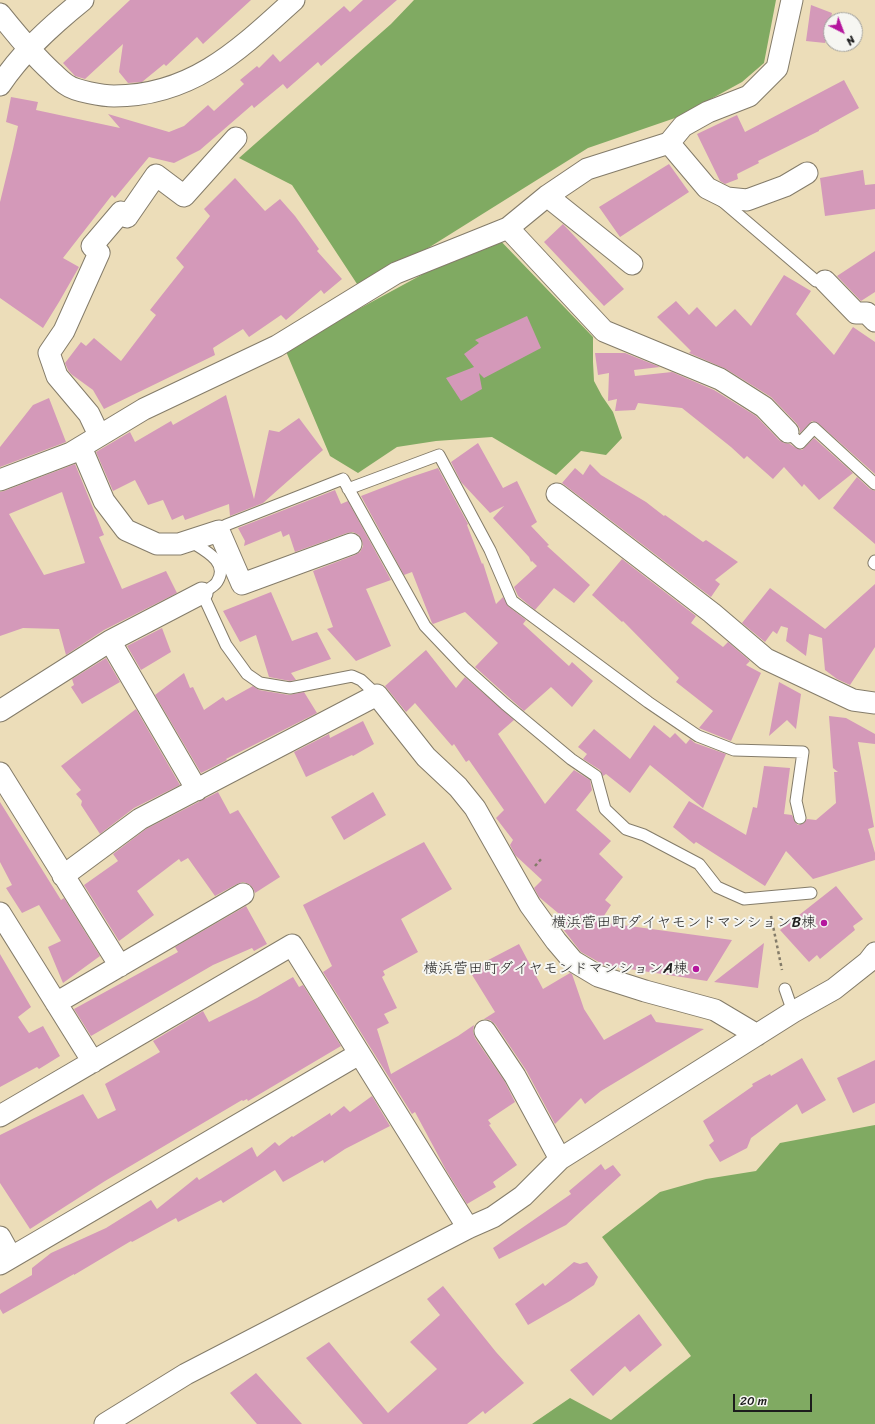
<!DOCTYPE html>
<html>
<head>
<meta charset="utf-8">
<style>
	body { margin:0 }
	#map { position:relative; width:875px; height:1424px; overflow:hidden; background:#ecddb9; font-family:Sriracha,sans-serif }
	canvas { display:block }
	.north { position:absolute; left:823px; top:12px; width:40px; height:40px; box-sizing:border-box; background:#f6f6f2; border:1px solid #9f9f9c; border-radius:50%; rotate:138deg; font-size:11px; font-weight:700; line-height:16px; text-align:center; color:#1c1c1c }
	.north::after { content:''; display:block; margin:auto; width:14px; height:18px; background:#b5179e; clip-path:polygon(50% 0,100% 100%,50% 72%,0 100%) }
	.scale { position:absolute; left:733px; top:1394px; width:79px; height:18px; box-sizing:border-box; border:2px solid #1c1c1c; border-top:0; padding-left:5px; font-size:12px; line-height:14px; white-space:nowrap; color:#1c1c1c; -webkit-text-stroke:3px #f6f6f2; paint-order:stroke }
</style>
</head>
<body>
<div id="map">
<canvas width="875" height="1424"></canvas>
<div class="north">N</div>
<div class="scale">20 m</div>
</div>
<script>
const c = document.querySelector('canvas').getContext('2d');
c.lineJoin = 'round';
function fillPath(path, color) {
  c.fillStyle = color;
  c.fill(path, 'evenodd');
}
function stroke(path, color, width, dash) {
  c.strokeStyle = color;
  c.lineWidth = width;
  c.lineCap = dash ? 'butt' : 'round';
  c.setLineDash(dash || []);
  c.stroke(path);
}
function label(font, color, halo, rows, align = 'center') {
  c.font = font + ' Sriracha,"Klee One",sans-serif';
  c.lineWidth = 4;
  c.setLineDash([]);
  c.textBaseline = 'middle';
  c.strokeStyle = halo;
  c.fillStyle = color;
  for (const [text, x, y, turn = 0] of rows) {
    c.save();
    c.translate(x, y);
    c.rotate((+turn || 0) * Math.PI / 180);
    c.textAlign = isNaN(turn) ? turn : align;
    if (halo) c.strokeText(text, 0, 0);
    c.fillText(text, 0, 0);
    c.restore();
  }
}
const forest = new Path2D(`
	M414,0H776L764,63L742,82L678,117L588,148L361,290L292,185L239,158L391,24Z
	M495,235L593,337V362L594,381L602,396L613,412L622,438L606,455L581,451L556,475L492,437L436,441L397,447L358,473L330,456L285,349Z
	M875,1125V1424H532L570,1398L611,1420L691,1356L602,1237L660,1192L706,1179L756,1171L780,1143Z`);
const building = new Path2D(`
	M130,0H251L203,44L197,37L166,66L164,64L142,82L128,83L119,72L123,44L85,79L75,76L63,63Z
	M363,0H397L321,66L318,62L287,89L283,84L254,108L252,105L200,150L174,163L149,157L115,198L112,195L63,258L79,267L59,302L43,328L0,298V202L13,149L18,126L6,122L11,97L38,102L36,110L120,128L108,114L169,132L184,126L208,105L214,111L244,84L240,80L257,66L259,68L273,54L280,62L337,12L344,6L350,12Z
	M811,5L832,13L825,43L806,41Z
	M844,80L859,108L819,130V131L758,161L759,163L737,174L738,179L725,184L720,181L697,134L737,115L745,132Z
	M669,164L689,192L620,237L599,207Z
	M863,170L865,185L875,184V209L825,216L820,178Z
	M235,178L265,211L280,199L295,216L319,249L317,251L342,279L324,294L321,290L286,320L281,315L249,337L243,329L213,348L215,355L104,409L93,390L71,374L68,370L65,363L81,342L86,346L94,338L121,361L156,315L150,310L184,267L176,258L210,216L204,209Z
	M563,224L624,289L604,306L544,242Z
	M875,251V292L861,301L837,276Z
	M784,275L811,291L796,314L834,355L853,327L875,342V474L818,423L812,421L800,433V429L797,424L771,397L726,369L689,353L691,351L657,317L676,301L689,315L697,307L716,327L735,309L751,326Z
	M527,316L541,348L484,378L479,373L482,389L461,401L446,378L474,367L464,354L479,343L475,340Z
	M595,353H625L660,367L634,370L635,376L672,372L714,390L756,416L779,440L784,443L790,444L796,448L802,450L814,438L853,473L819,500L804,484L802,487L784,467L773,479L747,456L744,459L731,447L682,408L638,403L635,410L615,411L617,399L608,401L609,373L598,375Z
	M226,395L254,499L269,430L279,432L299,418L323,450L263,503L230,516L229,504L185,520L183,515L172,520L163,500L148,505L135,480L113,491L96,452L130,432L135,442L171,421L173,425Z
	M49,398L66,442L0,467V447L33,405Z
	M478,443L503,488L517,481L537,522L531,526L549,545L547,546L590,585L574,603L554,588L535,610L518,596L514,587L537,566L532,561L531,562L529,557L493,518L504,506L490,513L461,482L451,462Z
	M75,464L104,535L99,537L122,589L166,571L177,593L104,630L66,655L59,629L23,628L0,636V492L4,491ZM62,492L85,563L44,575L9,514Z
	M590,464L601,475L646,502L664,516L665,515L703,542L706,540L738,562L715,580L720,584L711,597L562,483L575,468L583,475Z
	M438,468L468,524L467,525L482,564L483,563L496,604L503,597L508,606L526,620L523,624L569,666L572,662L593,681L572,707L551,687L524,711L475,667L498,643L465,612L433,624L432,623L412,572L404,575L361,496L405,479Z
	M857,477L870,489L875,491V544L833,508Z
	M335,490L341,504L348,501L391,580L366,589L391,646L356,661L327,629L333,627L313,571L355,555L360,552L363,546L362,540L359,535L353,532L347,533L295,552L289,534L283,537L281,531L244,546L245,541L238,528Z
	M622,559L696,616L691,623L723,647L728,642L750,661L746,665L761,673L731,741L699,728L713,711L676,682L679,678L623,621L622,622L592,595Z
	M875,584V647L850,685L837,679L825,670L822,638L809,634L806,656L786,641L788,628L781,626L777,634L773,631L765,642L742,623L770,588L825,629Z
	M271,592L292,641L317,632L331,659L291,673L296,680L290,681L269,677L256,635L240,642L223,611Z
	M162,628L171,652L141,670L127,646Z
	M426,650L456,688L465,677L514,720L498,734L545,804L574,770L590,780L592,790L576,810L611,841L599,854L623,877L605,900L611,905L600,922L732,940L707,981L604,965L581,952L559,924L564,918L539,897L534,888L542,880L515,855L510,845L513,840L496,818L504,810L469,760L466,762L454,744L452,746L415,703L406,712L385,686Z
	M106,658L120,682L82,704L71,687L74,685L72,679Z
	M184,673L190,688L193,687L204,710L223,697L226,701L253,686L259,690L289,695L304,692L317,713L226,759L227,760L201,773L155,695Z
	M779,682L801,694L796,729L787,720L769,736Z
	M136,709L180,785L134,808L100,834L81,805L82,801L76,794L81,790L61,766Z
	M829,716L846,718L875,734V744L858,742L874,827L868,829L875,853V860L813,879L786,851L765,886L696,842L694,844L673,827L689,801L746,835L753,807L757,808L764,766L790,768L784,814L792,815L795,822L798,825L804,823L807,819L816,820L836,803L834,772H838L833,768Z
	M363,721L374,744L353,756L352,755L306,777L294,752L329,734L330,738Z
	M654,725L670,738L675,733L686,744L690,739L695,743L726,754L703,808L650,765L630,793L606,774L603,776L600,770L583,759L587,754L578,747L594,729L630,759Z
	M218,792L230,814L238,810L280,877L255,893L253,888L249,884L243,882L237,884L215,896L188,858L181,862L179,859L137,891L154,915L119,941L84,885L118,861L113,854L146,829Z
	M373,792L386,815L344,840L331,817Z
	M0,802L61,900L64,898L100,956L63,983L48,947L61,941L39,905L22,913L6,888L12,885L0,862Z
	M424,842L452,889L401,919L418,952L383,971L385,975L382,977L397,1008L384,1014L389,1023L377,1029L391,1074L458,1036L474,1025L473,1031L475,1038L505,1082L515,1102L488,1120L491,1124L489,1125L517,1165L493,1182L496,1187L467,1204L446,1170L415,1112L412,1114L323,972L332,966L303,905Z
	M836,886L863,919L853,926L855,930L820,959L817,955L809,962L780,930Z
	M246,906L267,944L254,951L252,948L213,965L91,1036L74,1009L178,952L175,947Z
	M764,943L758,988L714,982Z
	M519,944L543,989L570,973L572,974L584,1009L604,1040L651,1014L656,1022L704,1029L601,1091L585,1104L581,1098L555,1124L526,1070L495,1024L490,1020L484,1019L495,1012L469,970Z
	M0,954L31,1007L18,1017L29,1033L43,1026L60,1056L39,1069L37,1067L0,1087Z
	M293,977L299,987L303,985L341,1046L248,1101L247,1099L243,1101L242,1100L105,1181L30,1229L0,1183V1135L83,1094L98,1119L116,1110L105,1084L160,1052L153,1041L203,1011L209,1022L257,998Z
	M802,1058L826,1100L802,1114L797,1104L751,1138L747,1148L720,1162L709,1145L714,1141L703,1121L753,1086L752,1084L770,1074L771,1076Z
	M875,1060V1103L853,1113L837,1078Z
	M372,1096L390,1126L345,1149L324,1163L323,1160L283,1182L275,1170L223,1203L221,1200L178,1222L176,1218L132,1242L131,1241L74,1275V1274L3,1314L0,1309V1294L32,1275V1268L51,1253L106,1228L151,1200L157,1209L197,1177L199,1180L252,1147L257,1157L275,1142L279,1146L292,1136L293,1137L330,1113L331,1116L344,1106L350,1112Z
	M601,1164L605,1170L613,1165L621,1175L566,1225L499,1259L493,1248L571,1194L569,1191Z
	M574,1262L580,1264L587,1262L598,1277L594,1285L570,1301L528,1325L515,1304L543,1283L545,1286Z
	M443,1286L496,1352L524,1383L485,1414L483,1411L467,1424H363L306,1358L329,1342L388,1413L437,1369L410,1342L440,1315L427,1299Z
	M639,1314L662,1345L630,1372L625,1366L593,1396L570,1370Z
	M256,1373L302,1424H257L230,1393Z`);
const path = new Path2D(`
	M535,866L543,857
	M771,916L782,970`);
const service = new Path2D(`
	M720,199L816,281H825
	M788,432L800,443L814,428L875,484
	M348,489L439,455L490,550L512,601L648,702L698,736L734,750L803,752L796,801L800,818
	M219,531L226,525L343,479L425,626L464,667L505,704L571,759L596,776L605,809L626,829L644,835L699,864L717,887L744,899L811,893
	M190,541C204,550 230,562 217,582C214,587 206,590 202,593L226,645L247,674L260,683L290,688L352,676L361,680L377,695
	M875,561L874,563L875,564
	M785,989L793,1012`);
const minor = new Path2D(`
	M0,14C17,35 33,55 53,73C57,77 62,82 67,85C75,91 103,96 114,96C192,96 239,50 294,0
	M0,85C22,52 52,25 83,0
	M669,143L707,188L727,198L747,200L785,186L807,173
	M547,196L632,264
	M508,228L547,196L587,169L669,143L683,126L708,112L749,96L777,68L792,0
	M825,281L856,313H867L875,321
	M99,435L89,414L57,376L49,353L64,331L99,253L92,246L121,212L127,217L156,175L184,196L236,138
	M81,447L104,501L126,530L157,544H179L219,531L242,584L351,544
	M0,480L71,453L144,409L277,346L396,273L508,228L604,331L720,379L764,407L788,432
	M557,494L712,613L766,659L853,700L875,703
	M110,641L197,790
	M0,711L110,641L202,593
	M0,773L120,966
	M63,876L140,819L377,695L426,757L458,787L475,808L530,905L556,941L573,961L598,976L645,991L715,1010L757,1035
	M0,913L93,1062
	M56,1003L243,894
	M485,1031L515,1076L560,1159
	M0,1116L292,945L468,1228
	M0,1237L11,1257
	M0,1264L359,1054
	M105,1424L186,1374L468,1228L493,1217L523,1196L560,1159L793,1012L834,989L868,962L875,953`);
const markers = [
	[824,923,4,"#b5179e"],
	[696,969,4,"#b5179e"]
];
const poiNames = [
	["横浜菅田町ダイヤモンドマンションB棟",816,923],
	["横浜菅田町ダイヤモンドマンションA棟",688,969]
];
fillPath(forest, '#80aa62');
fillPath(building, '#d499b9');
stroke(service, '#847c6a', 13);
stroke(minor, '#847c6a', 23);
stroke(path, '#847c6a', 2.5, [3, 3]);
stroke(service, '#fff', 11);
stroke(minor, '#fff', 21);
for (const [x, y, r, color] of markers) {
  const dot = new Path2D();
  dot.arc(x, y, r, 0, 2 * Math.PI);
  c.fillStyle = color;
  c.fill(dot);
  stroke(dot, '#f6f6f2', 1.5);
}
label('15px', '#1c1c1c', '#f6f6f2', poiNames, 'right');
</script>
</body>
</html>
